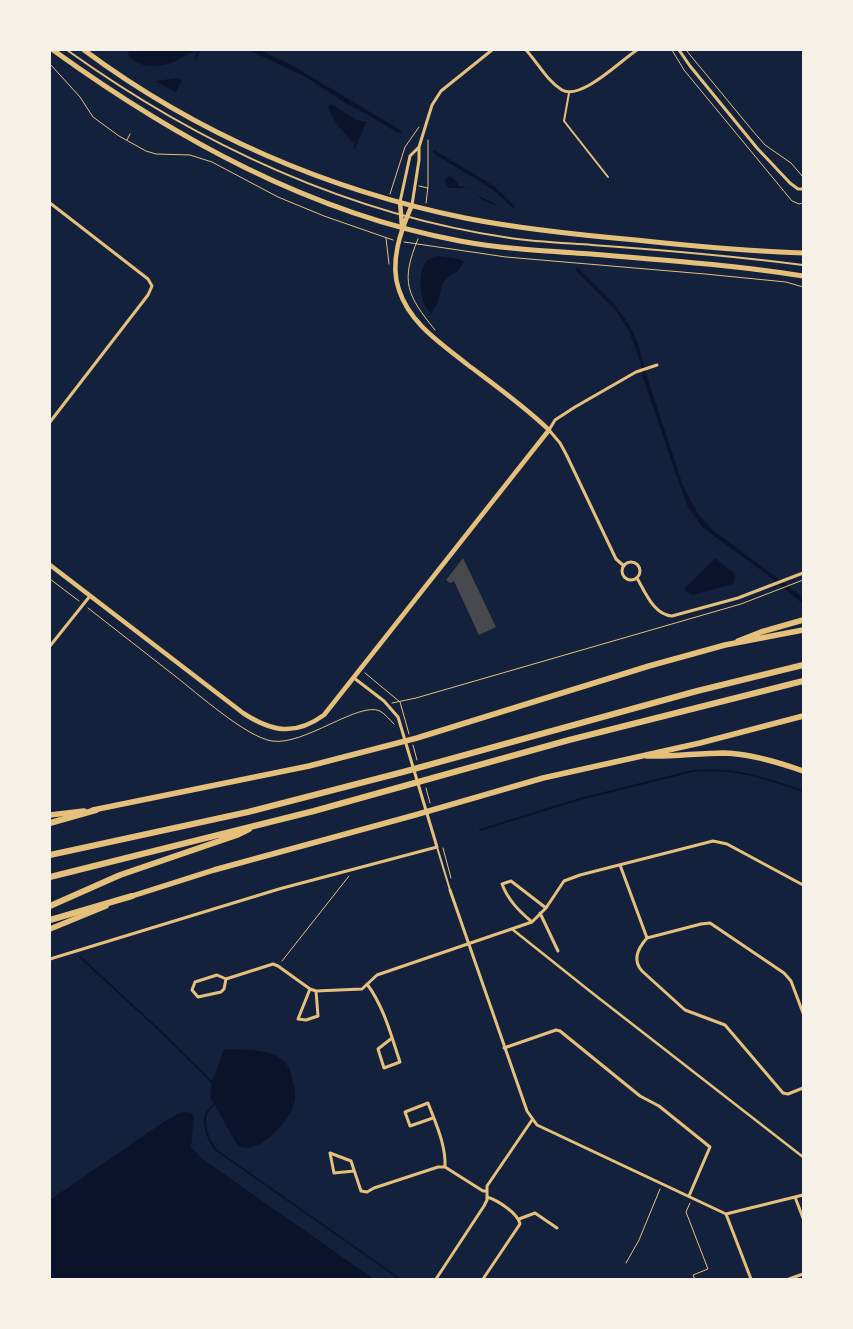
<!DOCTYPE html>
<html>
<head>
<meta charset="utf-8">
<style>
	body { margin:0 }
	#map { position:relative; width:853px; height:1329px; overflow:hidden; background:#14213d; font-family:"IBM Plex Sans",sans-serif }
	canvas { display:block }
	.frame { position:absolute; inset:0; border:51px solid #f6f1e7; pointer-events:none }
</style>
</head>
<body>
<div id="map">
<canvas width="853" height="1329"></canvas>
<div class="frame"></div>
</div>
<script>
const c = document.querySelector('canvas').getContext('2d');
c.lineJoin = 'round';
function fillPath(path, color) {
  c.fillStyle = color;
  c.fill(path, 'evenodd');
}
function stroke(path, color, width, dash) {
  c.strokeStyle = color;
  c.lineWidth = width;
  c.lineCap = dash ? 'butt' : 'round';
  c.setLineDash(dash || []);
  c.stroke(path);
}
const water = new Path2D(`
	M128,50L191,51L200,50L194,63L197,51C185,54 175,63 164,65C152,68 127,65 128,50Z
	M248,50H259L290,64L402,131L401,133H398L368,115L347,104L304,76Z
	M179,78L182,80L176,92L155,81Z
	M331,104L357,120L366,122L355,149L353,148L361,128L354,143C343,133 333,121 328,106Z
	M434,150L494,186L515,206V208L514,209L492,189L436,155L433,152Z
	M450,176L456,181L459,186C476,189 469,191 480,197C487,200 492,201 498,206L482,200L469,188H449L444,181L447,177Z
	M437,256L459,259L464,262L458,271L448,277L442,285L437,305L433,309L432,315C428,309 423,304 422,297C419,283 419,258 437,256Z
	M577,267L615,305L630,326L638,344L647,376L683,486L698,514L714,531L792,589L803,598V604L769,576L717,538L701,526L696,518L688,507L683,494L643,378L641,364L629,331L615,310L576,271Z
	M715,558L734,573L735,576L733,584L693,595L688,593L684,589Z
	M228,1049C243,1050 263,1049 277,1056C286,1061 290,1068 292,1077C294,1085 297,1097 294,1104C288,1122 260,1156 238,1146L210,1097L212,1082L224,1050Z
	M184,1112L192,1113L194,1118L191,1147L201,1158L374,1279H50V1200L162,1123L177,1114Z`);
const stream = new Path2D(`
	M480,830L580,799L693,771C734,767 765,778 803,791
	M80,957L156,1027L212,1082
	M215,1103C213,1106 209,1109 207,1112C201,1124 209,1141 216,1150L400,1279`);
const building = new Path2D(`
	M463,558L496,627L479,635L454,581L450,583L446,580Z`);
const path = new Path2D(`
	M672,50L684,70L792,201L799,204L803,203
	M686,50L752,130L765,145L791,163L803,177
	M50,64L80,97L93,117L119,136L146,151L156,154L190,155L212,162L278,197L324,216L393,240
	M127,140L130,134
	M419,186L428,188
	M390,194L405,147L419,127
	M426,203L428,186V140
	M386,238L389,264
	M418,239C400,282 407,295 435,330
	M404,242L506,257L705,274L786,282L803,287
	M50,579L79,601
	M88,608C117,631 146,653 175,676C197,693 246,737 272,741C304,746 359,701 380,711C385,714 390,720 394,724
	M365,673L400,702L409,734
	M392,703L416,698L741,604L803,580
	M413,745L417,760
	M426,788L430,803
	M443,848L451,878
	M282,961L349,876
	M690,1203L686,1212L708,1269L693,1275L695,1279
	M626,1263L639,1240L660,1189`);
const service = new Path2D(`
	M67,50C198,144 350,215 510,238C538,242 565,243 592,245C662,250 733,256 803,265
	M569,93L564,121L608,177
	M437,847L450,890`);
const pedestrian = new Path2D(`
	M512,929L591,992L803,1157`);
const minor = new Path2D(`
	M526,50C538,63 547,81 562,90C581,101 621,60 637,50
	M679,50L690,66L757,148L790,183L798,189H803
	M400,202L410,156L418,148
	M50,203L148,279L152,286L148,295L50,422
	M412,205L419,160V147L432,105L441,91L492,50
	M622 571a9 9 0 1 1 18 0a9 9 0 1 1-18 0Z
	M624,566L616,559L566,454L560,443L549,430L555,420L575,407L636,372L657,365
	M637,578C645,592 654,615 672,616L738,598L803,573
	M50,646L90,596
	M620,865L647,938
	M450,890L527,1111L537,1125L726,1214L803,1195
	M540,913L558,951
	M532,922C519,911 508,900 502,884L511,881L546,908
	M50,959L279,889L437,847L398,717L384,701L354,678
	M226,979L224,989L221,992L198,997L192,990L195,982L217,975L226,979L273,964L278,966L310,989L316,991L362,989L377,975L532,922L546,908L564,881L580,875L713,841L727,844L803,885
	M367,984C384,1007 391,1035 400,1062L384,1068L378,1049L392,1038
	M310,989L298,1019L306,1020L318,1016L316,991
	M803,1013L791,981L784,973L710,923L701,924L647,938C638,948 632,960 642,971L685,1010L725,1025L783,1093L788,1094L803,1088
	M504,1048L556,1030L560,1031L640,1096L659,1106L710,1147L689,1196
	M433,1118L410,1126L405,1112L428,1103C436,1124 446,1145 445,1167
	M330,1153L351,1161L361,1191L367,1192L374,1188L438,1167H445L483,1191H487
	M330,1153L334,1173L354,1171
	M795,1197L803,1218
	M726,1214L751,1279
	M519,1219L535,1213L557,1228
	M436,1279L484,1206L487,1200V1186L532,1120
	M483,1279L520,1224C518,1213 497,1200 487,1197
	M789,1279L803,1274`);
const tertiary = new Path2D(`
	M400,202L402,226
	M50,565L243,713C272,732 295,736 324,715L549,430C524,406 496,386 468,365C442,344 410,324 399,290C389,262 401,230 412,205`);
const secondary = new Path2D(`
	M53,50C175,138 310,213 460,241C503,249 547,251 591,254C662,260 733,265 803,276
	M84,50C197,134 328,190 465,218C521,229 579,235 636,240C691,246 747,251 803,253`);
const trunk = new Path2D(`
	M738,641L761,632L803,620
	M647,756C673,757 698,753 724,753C751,754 778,762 803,771
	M93,810L309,766L417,738L649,666L725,645L803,630
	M50,815L84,811
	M129,897L214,870L415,815L543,778L700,743L803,716
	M50,929L106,906`);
const motorway = new Path2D(`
	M50,823L96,810
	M50,855L248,812L403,772L697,691L803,665
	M50,877L314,811L569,740L803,681
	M50,906L120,875L237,835L249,829
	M50,920L132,896`);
fillPath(water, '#0b132b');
stroke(stream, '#0b132b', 2);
fillPath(building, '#48494c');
stroke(path, '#e5c07b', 1);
stroke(service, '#e5c07b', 2);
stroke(pedestrian, '#e5c07b', 2.5);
stroke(minor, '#e5c07b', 3);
stroke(tertiary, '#e5c07b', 4.5);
stroke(secondary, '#e5c07b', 5);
stroke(trunk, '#e5c07b', 5.5);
stroke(motorway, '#e5c07b', 6);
</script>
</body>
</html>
